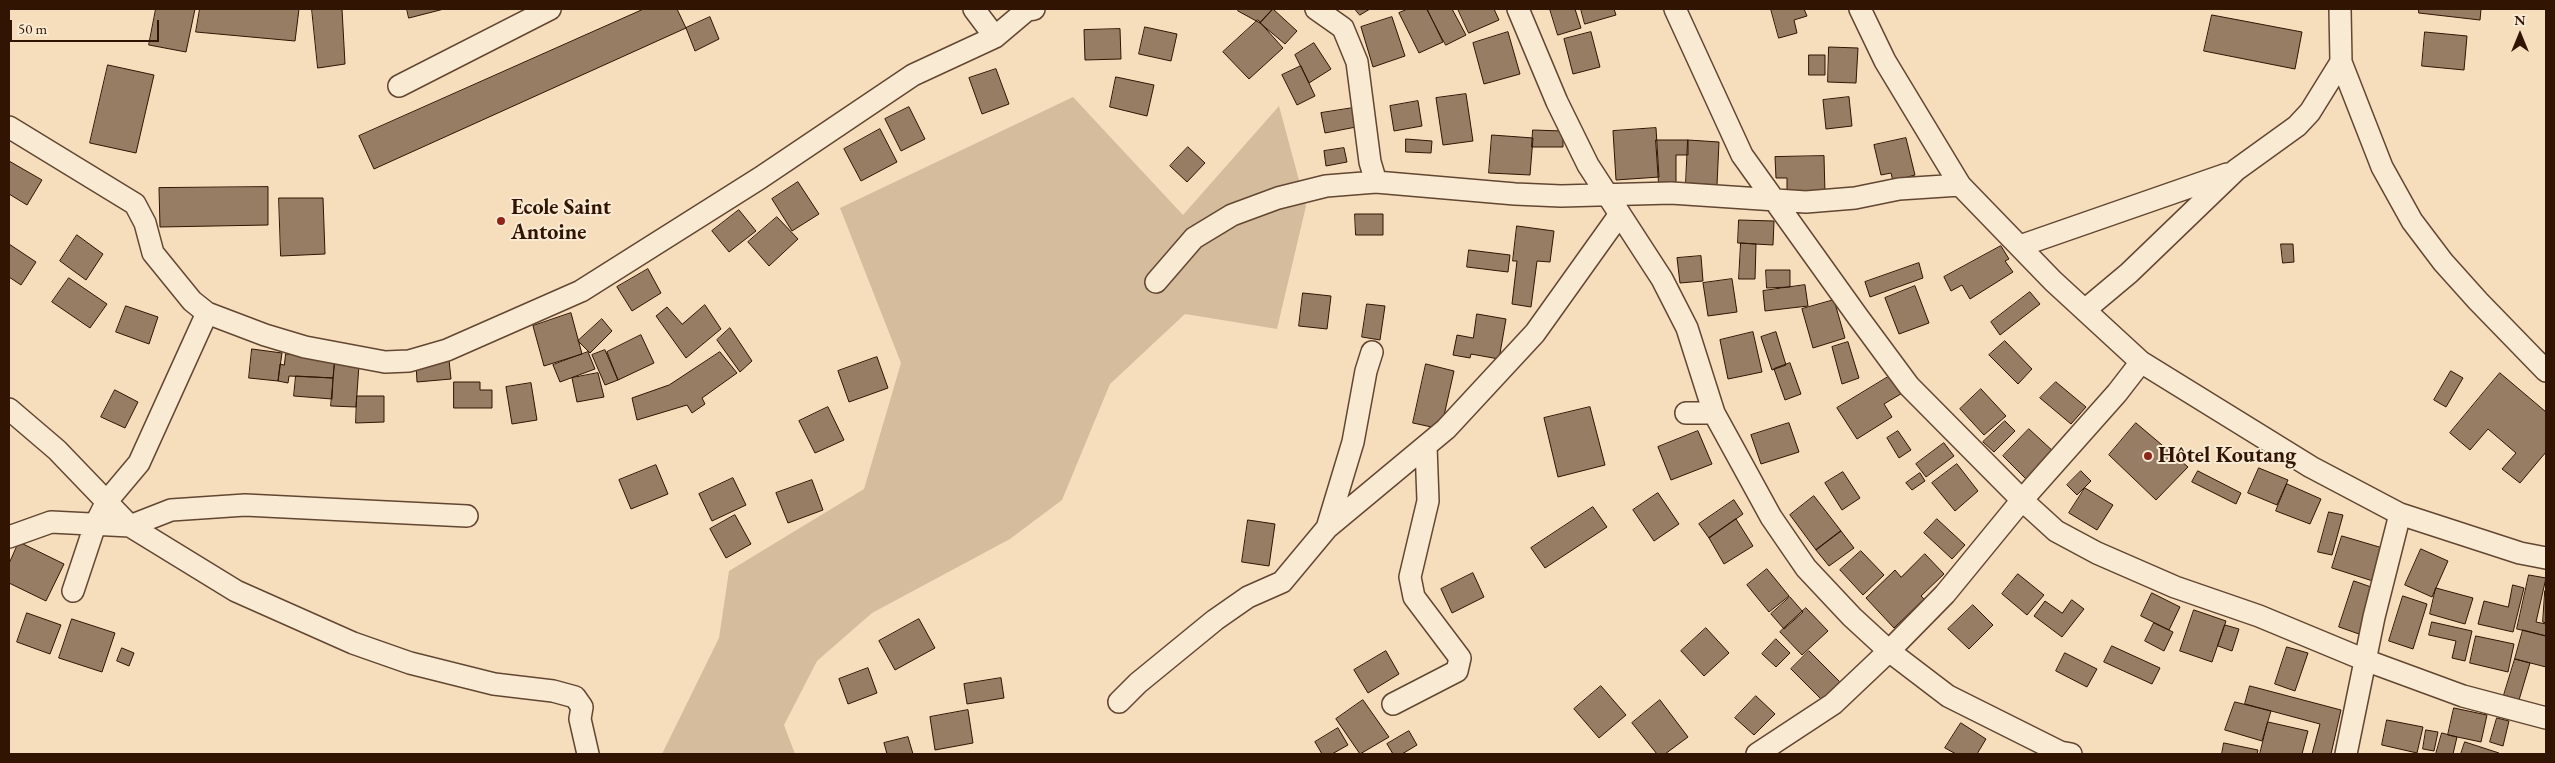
<!DOCTYPE html>
<html>
<head>
<meta charset="utf-8">
<style>
	body { margin:0 }
	#map { position:relative; width:2555px; height:763px; overflow:hidden; background:#f6debd; font-family:"EB Garamond",serif }
	canvas { display:block }
	.frame { position:absolute; inset:0; border:10px solid #311402; pointer-events:none }
	.north { position:absolute; left:2495px; top:10px; width:50px; height:50px; -webkit-text-stroke:4px #f9ead4; paint-order:stroke; rotate:0deg; font-size:14px; font-weight:700; line-height:20px; text-align:center; color:#311402 }
	.north::after { content:''; display:block; margin:auto; width:18px; height:22px; background:#311402; clip-path:polygon(50% 0,100% 100%,50% 72%,0 100%) }
	.scale { position:absolute; left:10px; top:20px; width:149px; height:22px; box-sizing:border-box; border:2px solid #311402; border-top:0; padding-left:6px; font-size:15px; line-height:18px; white-space:nowrap; color:#311402; -webkit-text-stroke:4px #f9ead4; paint-order:stroke }
</style>
</head>
<body>
<div id="map">
<canvas width="2555" height="763"></canvas>
<div class="frame"></div>
<div class="north">N</div>
<div class="scale">50 m</div>
</div>
<script>
const c = document.querySelector('canvas').getContext('2d');
c.lineJoin = 'round';
function fillPath(path, color) {
  c.fillStyle = color;
  c.fill(path, 'evenodd');
}
function stroke(path, color, width, dash) {
  c.strokeStyle = color;
  c.lineWidth = width;
  c.lineCap = dash ? 'butt' : 'round';
  c.setLineDash(dash || []);
  c.stroke(path);
}
function label(font, color, halo, rows, align = 'center') {
  c.font = font + ' "EB Garamond",serif';
  c.lineWidth = 4;
  c.setLineDash([]);
  c.textBaseline = 'middle';
  c.strokeStyle = halo;
  c.fillStyle = color;
  for (const [text, x, y, turn = 0] of rows) {
    c.save();
    c.translate(x, y);
    c.rotate((+turn || 0) * Math.PI / 180);
    c.textAlign = isNaN(turn) ? turn : align;
    if (halo) c.strokeText(text, 0, 0);
    c.fillText(text, 0, 0);
    c.restore();
  }
}
const green = new Path2D(`
	M1073,97L1183,215L1279,106L1306,206L1277,329L1185,314L1110,384L1062,500L1010,539L872,613L817,661L784,725L795,754H662L719,638L729,571L864,489L901,363L840,208Z`);
const building = new Path2D(`
	M156,9H195L186,52L149,45Z
	M200,9H299L295,41L196,32Z
	M312,9H342L345,64L318,68Z
	M407,9H444L409,18Z
	M644,9H677L686,28L374,169L359,136Z
	M1239,9H1273L1260,23L1238,11Z
	M1273,9L1297,31L1285,44L1260,23Z
	M1355,9H1370L1360,15Z
	M1408,9H1427L1443,42L1419,53L1399,13Z
	M1427,9H1452L1466,35L1446,45Z
	M1458,9H1494L1499,20L1469,33Z
	M1550,9H1575L1581,28L1558,35Z
	M1581,9H1614L1616,15L1585,24Z
	M1771,9H1804L1807,16L1794,20L1797,33L1779,38Z
	M2419,9H2481L2480,20L2419,13Z
	M2212,15L2302,32L2295,69L2204,51Z
	M710,17L719,39L695,51L686,28Z
	M1392,17L1405,56L1373,67L1361,27Z
	M1258,20L1283,48L1249,79L1223,52Z
	M1145,27L1177,34L1171,61L1139,54Z
	M1120,29L1121,59L1085,60L1084,30Z
	M1508,32L1520,74L1484,84L1473,43Z
	M1591,32L1600,67L1573,74L1564,39Z
	M2425,32L2467,36L2464,70L2422,66Z
	M1314,43L1331,69L1309,83L1295,55Z
	M1829,47L1858,48L1856,83L1828,82Z
	M1809,55H1825V75H1809Z
	M108,65L154,75L136,153L90,143Z
	M1301,66L1315,96L1297,105L1282,75Z
	M996,69L1009,104L982,114L969,78Z
	M1116,77L1154,85L1147,116L1110,107Z
	M1466,94L1473,141L1443,145L1436,98Z
	M1849,97L1852,126L1826,129L1823,100Z
	M1418,101L1422,126L1394,131L1390,106Z
	M909,107L925,139L901,151L885,119Z
	M1353,108L1356,127L1325,133L1321,113Z
	M1656,128L1659,177L1616,180L1613,131Z
	M880,129L897,162L861,181L844,149Z
	M1533,130L1563,131V147H1532Z
	M1492,135L1533,138L1530,175L1489,173Z
	M1906,138L1915,175L1893,181L1891,173L1881,175L1874,145Z
	M1406,139L1432,141L1431,153L1406,152Z
	M1656,140H1688V155H1676V185L1659,184Z
	M1688,140L1719,142L1717,185L1686,183Z
	M1188,147L1205,163L1187,182L1170,166Z
	M1344,148L1347,162L1326,166L1324,151Z
	M1824,156L1825,194L1787,195V178H1776L1775,157Z
	M9,161L42,180L27,205L9,194Z
	M798,182L819,214L792,231L772,199Z
	M268,187V225L160,227L159,188Z
	M279,198H323L325,254L281,256Z
	M739,210L756,231L729,252L712,231Z
	M1355,214H1383V235H1356Z
	M777,217L798,239L769,266L748,242Z
	M1739,220L1774,221L1773,245L1738,243Z
	M1517,226L1554,231L1550,262L1537,261L1531,307L1512,304L1517,261H1513Z
	M77,235L103,254L86,280L60,261Z
	M1741,243L1756,244L1755,279H1739Z
	M9,244L36,262L21,285L9,277Z
	M2281,244H2293L2294,262L2283,263Z
	M2001,246L2009,259L2005,261L2013,272L1970,299L1962,285L1951,291L1944,277Z
	M1469,250L1510,255L1508,272L1467,267Z
	M1701,256L1703,281L1680,283L1677,258Z
	M1919,263L1923,278L1870,297L1865,282Z
	M648,269L661,293L632,311L617,287Z
	M1766,270H1790V287L1767,288Z
	M69,278L107,304L90,328L52,302Z
	M1732,279L1737,312L1708,316L1703,283Z
	M1805,285L1808,306L1765,311L1763,291Z
	M1915,286L1929,323L1899,334L1885,298Z
	M2030,292L2040,304L2000,335L1991,322Z
	M1303,293L1331,296L1327,329L1299,326Z
	M1834,300L1845,338L1813,348L1802,309Z
	M1367,304L1385,306L1380,340L1362,337Z
	M705,305L721,329L686,358L656,316L667,307L682,324Z
	M126,306L158,317L149,344L116,332Z
	M571,313L582,354L544,366L533,326Z
	M1477,314L1506,319L1499,359L1471,354L1470,358L1453,355L1457,335L1473,338Z
	M602,319L612,331L590,353L578,341Z
	M730,328L752,361L740,372L717,340Z
	M1753,332L1762,372L1728,379L1720,340Z
	M1776,332L1786,365L1772,370L1761,337Z
	M641,335L654,363L618,380L607,352Z
	M2005,341L2032,369L2018,384L1989,355Z
	M1848,342L1859,378L1842,384L1832,347Z
	M252,349L282,353L278,381L249,378Z
	M605,350L618,380L605,385L592,355Z
	M588,352L595,369L560,382L553,365Z
	M720,352L737,373L702,398L705,404L692,413L687,405L637,420L632,398L669,385Z
	M286,354L335,356L333,378L289,376L288,383L278,381L280,364L284,365Z
	M877,357L888,388L849,402L838,371Z
	M449,360L451,379L417,382L416,363Z
	M335,363L359,365L356,407L331,406Z
	M1790,363L1801,394L1785,400L1774,369Z
	M1426,364L1454,371L1441,429L1413,423Z
	M2451,371L2463,378L2446,407L2434,400Z
	M598,373L604,397L577,402L572,378Z
	M2500,373L2546,412V452L2520,483L2502,469L2516,453L2488,429L2470,450L2450,433Z
	M1893,374L1904,392L1884,404L1892,417L1857,439L1837,408Z
	M296,376L333,378L332,399L294,396Z
	M454,382H480V390H492V408H454Z
	M2056,382L2086,407L2071,424L2040,398Z
	M531,383L537,420L512,424L506,387Z
	M1981,389L2006,416L1984,435L1960,409Z
	M115,390L138,402L125,428L101,417Z
	M357,396H384V422L356,423Z
	M828,407L844,440L815,453L799,421Z
	M1590,407L1605,465L1558,477L1544,418Z
	M2005,421L2015,431L1994,452L1983,442Z
	M1789,423L1799,452L1761,464L1751,435Z
	M2136,423L2188,467L2156,500L2109,455Z
	M2029,429L2055,453L2028,481L2003,456Z
	M1698,431L1712,464L1671,480L1658,447Z
	M1898,431L1911,450L1899,458L1887,438Z
	M1944,443L1954,456L1926,477L1916,464Z
	M1957,464L1978,491L1955,511L1932,483Z
	M656,465L668,494L631,509L619,480Z
	M2259,468L2288,480L2277,505L2248,493Z
	M2081,471L2091,481L2077,495L2067,485Z
	M2198,471L2241,493L2236,504L2192,482Z
	M1843,472L1860,498L1842,510L1825,483Z
	M1920,473L1925,481L1912,490L1906,483Z
	M733,478L746,505L712,521L699,494Z
	M812,480L823,510L788,523L776,493Z
	M2287,484L2321,499L2310,524L2276,511Z
	M2085,488L2113,505L2097,530L2069,513Z
	M1658,493L1679,524L1654,541L1633,510Z
	M1814,496L1841,531L1816,550L1790,515Z
	M1734,500L1743,514L1709,538L1699,524Z
	M1593,507L1607,527L1545,568L1531,548Z
	M2329,512L2343,515L2332,555L2318,552Z
	M735,515L751,544L726,558L710,529Z
	M1736,519L1753,546L1724,564L1709,538Z
	M1937,519L1965,545L1952,559L1924,533Z
	M1248,520L1275,524L1269,566L1242,562Z
	M1841,531L1854,548L1829,566L1816,550Z
	M2342,536L2386,549L2376,582L2332,568Z
	M19,542L64,564L46,601L9,583V564Z
	M2421,549L2448,561L2432,597L2405,585Z
	M1861,551L1884,575L1863,595L1840,570Z
	M1925,554L1944,574L1921,596L1924,599L1894,628L1866,598L1895,570L1901,577Z
	M1767,569L1789,596L1769,612L1747,585Z
	M1473,573L1484,597L1452,613L1441,589Z
	M2018,574L2044,595L2027,615L2002,594Z
	M2529,575L2546,578L2536,622L2546,624V636L2517,629Z
	M2354,581L2374,588L2359,634L2339,627Z
	M2513,585L2524,588L2513,632L2478,624L2484,601L2508,607Z
	M2436,588L2473,598L2465,624L2430,614Z
	M2545,591L2546,592V623L2543,622Z
	M2152,593L2180,607L2169,630L2141,616Z
	M2403,596L2427,604L2413,649L2389,641Z
	M1790,597L1803,612L1784,629L1771,614Z
	M2072,600L2084,609L2062,637L2034,616L2045,601L2062,613Z
	M1973,605L1993,625L1969,649L1948,629Z
	M1806,608L1828,631L1802,655L1780,632Z
	M2194,610L2226,621L2212,662L2180,651Z
	M27,613L61,625L50,654L17,642Z
	M72,619L115,633L102,672L59,658Z
	M919,619L935,648L895,670L879,641Z
	M2432,622L2472,631L2465,661L2452,658L2456,641L2429,635Z
	M2154,623L2173,632L2164,651L2145,641Z
	M2225,625L2239,629L2232,651L2218,646Z
	M1706,628L1729,653L1704,676L1681,651Z
	M2523,630L2546,636V667L2515,659Z
	M2476,636L2514,644L2508,672L2470,663Z
	M1776,639L1790,653L1776,667L1762,654Z
	M2112,646L2160,668L2152,684L2104,662Z
	M2287,647L2308,653L2295,691L2275,684Z
	M122,648L134,653L129,666L117,661Z
	M1386,651L1399,674L1368,693L1354,670Z
	M1809,651L1844,686L1826,704L1791,669Z
	M2065,653L2097,669L2087,687L2056,671Z
	M2515,659L2530,663L2519,700L2504,695Z
	M868,668L877,693L848,704L839,679Z
	M1001,678L1004,698L967,704L964,684Z
	M1601,686L1626,715L1599,738L1574,709Z
	M2250,686L2341,710L2331,754H2312L2320,724L2245,704Z
	M1756,696L1775,714L1754,735L1735,718Z
	M1363,700L1389,737L1360,754L1336,719Z
	M1660,700L1688,737L1665,754H1657L1632,723Z
	M2235,702L2271,711L2262,741L2225,730Z
	M2454,708L2487,715L2481,742L2448,735Z
	M968,710L973,743L935,750L930,717Z
	M2497,718L2509,721L2503,746L2490,742Z
	M2387,720L2423,727L2417,753L2382,745Z
	M2268,722L2308,731L2302,754H2260Z
	M1961,723L1986,739L1977,754H1956L1945,748Z
	M1338,728L1348,745L1332,754H1322L1315,742Z
	M2426,730L2438,732L2434,751L2423,749Z
	M1409,731L1417,745L1402,754H1393L1387,744Z
	M2442,733L2457,737L2453,754H2436Z
	M908,737L913,754H887L884,743Z
	M2465,742L2499,753L2498,754H2461Z
	M2224,743L2258,750L2257,754H2222Z`);
const street = new Path2D(`
	M974,9L995,37
	M1316,9L1343,28L1357,62L1370,162L1376,182
	M1518,9L1557,102L1588,165L1662,279L1687,328L1714,413L1771,517L1806,568L1852,617L1889,651L1948,696L2060,752L2071,754
	M1675,9L1742,155L1858,317L1909,386L2022,500L2056,531L2097,553L2175,587L2259,616L2365,660L2463,696L2546,718
	M1860,9L1885,61L1960,185L2053,281L2141,362L2311,467L2400,514L2520,553L2546,558
	M2340,9L2341,62L2382,167L2412,221L2443,262L2478,301L2546,371
	M399,86L550,9
	M9,127L135,204L145,223L153,253L192,301L207,313L265,335L305,347L385,362L409,361L447,350L581,291L760,178L913,75L995,37L1027,10L1034,9
	M2020,246L2227,174
	M1156,282L1194,238L1232,215L1278,198L1326,186L1376,182L1515,194L1561,196L1671,193L1806,202L1855,198L1899,189L1960,185
	M2086,309L2129,273L2236,170L2297,126L2310,112L2341,62
	M9,409L57,450L130,526L236,591L353,643L410,663L494,684L553,691L575,697L582,707L580,719L588,754
	M1686,413H1714
	M1327,528L1353,442L1366,371L1372,352
	M9,537L51,522L130,526L171,510L245,505L467,516
	M73,591L95,525L107,501L139,463L207,313
	M1119,702L1138,683L1215,620L1248,597L1282,582L1327,528L1446,429L1535,333L1620,214
	M1393,704L1457,671L1460,658L1414,597L1410,577L1428,501L1426,446
	M1757,754L1833,704L1889,651L1945,594L2022,500L2117,393L2141,362
	M2346,754L2374,617L2400,514`);
const markers = [
	[501,221,5,"#8f2418"],
	[2148,456,5,"#8f2418"]
];
const poiNames = [
	["Ecole Saint",511,208],
	["Antoine",511,233],
	["Hôtel Koutang",2158,456]
];
fillPath(green, '#d5bc9d');
fillPath(building, '#977d63');
stroke(building, '#311402', 1);
stroke(street, '#624631', 24);
stroke(street, '#f9ead4', 21);
for (const [x, y, r, color] of markers) {
  const dot = new Path2D();
  dot.arc(x, y, r, 0, 2 * Math.PI);
  c.fillStyle = color;
  c.fill(dot);
  stroke(dot, '#f9ead4', 2);
}
label('bold 22px', '#311402', '#f9ead4', poiNames, 'left');
</script>
</body>
</html>
